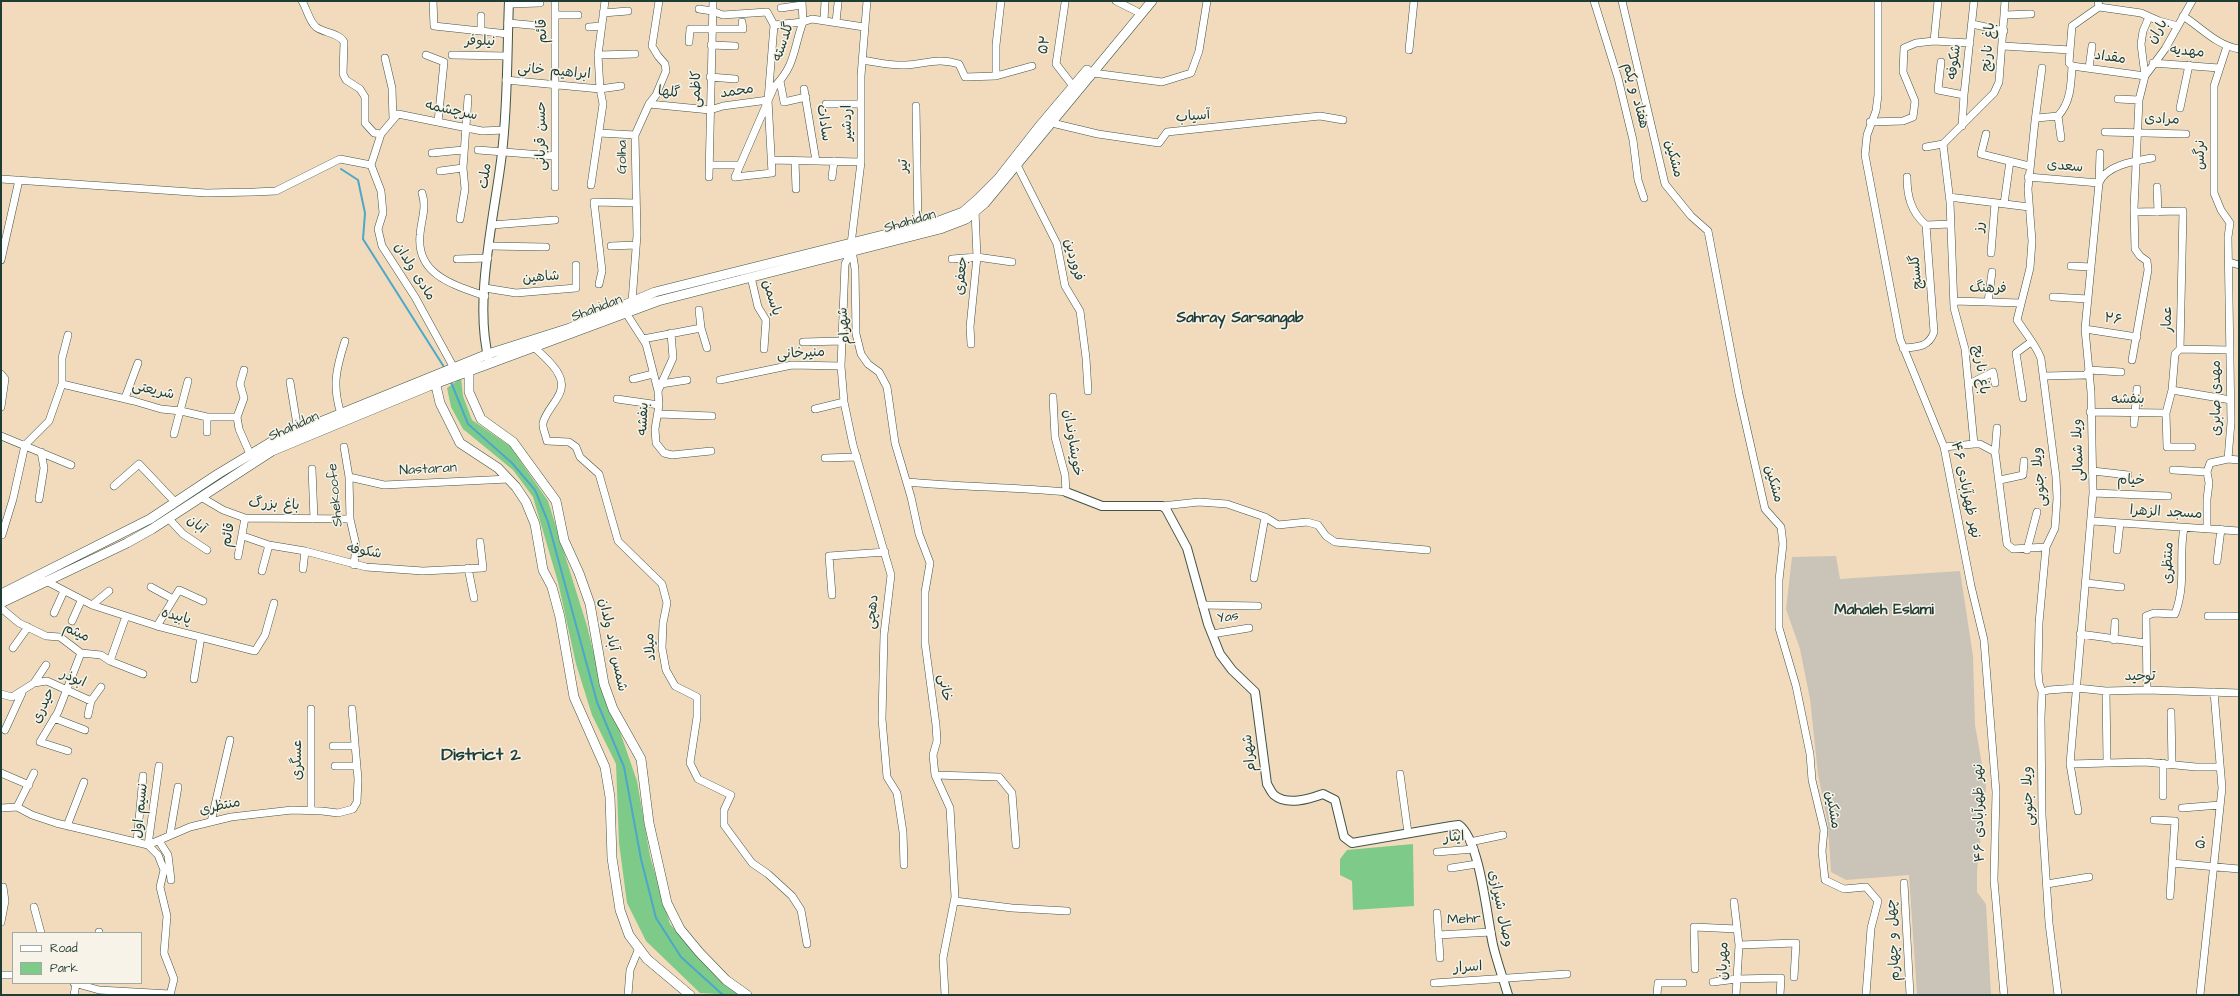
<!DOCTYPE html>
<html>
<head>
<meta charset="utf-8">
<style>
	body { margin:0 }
	#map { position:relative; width:2240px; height:996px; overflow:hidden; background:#f2dbbc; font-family:"Architects Daughter",sans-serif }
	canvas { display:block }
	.frame { position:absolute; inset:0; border:2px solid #1f3d34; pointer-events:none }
	.legend { position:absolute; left:12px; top:932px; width:130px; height:52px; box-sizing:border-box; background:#f7f3e8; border:1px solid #a1aaa0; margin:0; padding:5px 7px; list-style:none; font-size:12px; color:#1f3d34 }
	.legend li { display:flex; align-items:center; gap:8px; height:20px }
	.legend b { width:20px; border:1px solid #a1aaa0 }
</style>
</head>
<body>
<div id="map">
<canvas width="2240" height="996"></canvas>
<div class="frame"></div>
<ul class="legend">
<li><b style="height:5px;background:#fff"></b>Road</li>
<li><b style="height:11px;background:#7ecb89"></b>Park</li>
</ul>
</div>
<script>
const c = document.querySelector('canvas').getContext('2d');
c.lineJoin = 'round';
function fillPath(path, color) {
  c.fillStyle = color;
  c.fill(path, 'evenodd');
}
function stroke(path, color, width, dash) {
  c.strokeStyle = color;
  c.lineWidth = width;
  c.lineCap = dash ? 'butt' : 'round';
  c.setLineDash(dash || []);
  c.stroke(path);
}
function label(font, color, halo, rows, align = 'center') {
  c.font = font + ' "Architects Daughter","Playpen Sans Arabic",sans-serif';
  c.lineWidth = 3;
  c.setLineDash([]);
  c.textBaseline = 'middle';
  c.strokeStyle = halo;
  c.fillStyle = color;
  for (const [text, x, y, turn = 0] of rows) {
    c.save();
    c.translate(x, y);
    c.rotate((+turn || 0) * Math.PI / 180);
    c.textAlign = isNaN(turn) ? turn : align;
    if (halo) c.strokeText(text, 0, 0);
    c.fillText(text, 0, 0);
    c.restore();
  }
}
const industrial = new Path2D(`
	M1836,556L1840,579L1960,571L1973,656L1975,725L1986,787L1977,871V892L1986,904L1991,995H1917L1909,875L1846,880L1831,872L1828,825L1818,774L1810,699L1800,649L1786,609L1792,557Z`);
const green = new Path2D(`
	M461,378L463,396L472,420L510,446L548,501L587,626L605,700L619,729L637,781L650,856L670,924L729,988L739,995L700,993L646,941L627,903L619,843L616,764L592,715L576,664L558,582L533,497L513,470L463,429L451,407L447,388Z
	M1413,844L1414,906L1353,910L1352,881L1340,875V859L1347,850Z`);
const stream = new Path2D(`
	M341,169L358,180L365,213L363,239L444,367
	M451,382L468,424L512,463L535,490L548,522L597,702L624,767L641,859L656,918L681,957L723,995`);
const minor = new Path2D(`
	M302,1C307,9 309,21 316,27C324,33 339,33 344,42L343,74L346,80L360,89L365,97V123L374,133L381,134L398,114L482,131L504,130
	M433,1L434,26L508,34
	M867,1L861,76V162L851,244L855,269L856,334L861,354L868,364L879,372L887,387L895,443L911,497L919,534L930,563L925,592V643L936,725L937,741L933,755L935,775L950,808L955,897L943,958L945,995
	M1116,1L1136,11
	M1594,1L1618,78L1633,140L1638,180L1644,198
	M1622,1L1665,184L1691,216L1708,231L1739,394L1765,509L1781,527L1783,544L1779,580V628L1796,686L1810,754L1812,780L1824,830L1822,851L1825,880L1844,889L1866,887L1878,901L1871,928L1866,995
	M1878,1V95L1876,111L1867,135L1865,155L1900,339L1944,447L1971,586L1984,640L1996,792L1994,880L2004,995
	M2005,1L1999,82L1994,93L1943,144L1950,202L1954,308L1965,349L1974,444H1980L1995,452L2007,544L2013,549L2046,547
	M1065,3L1056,64L1073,86
	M509,4L540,3
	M2099,7L2141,13L2159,21L2178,26
	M781,8L802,5
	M699,9L712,11L723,15L767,12L774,25L768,100L772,173L735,177
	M603,13L628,11
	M556,15H578
	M2005,15L2031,14
	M2183,16C2202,28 2216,45 2239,49
	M824,21L825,1
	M836,22L838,3
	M508,23L541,26
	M1972,24L2004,31
	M774,25L803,22L802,1
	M589,27L602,26
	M481,31V16
	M1934,41L1970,43
	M689,42L690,29H743L742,22
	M711,45L735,46
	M2003,46L2070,50
	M1409,50L1414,1
	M426,55L444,62L438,122
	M452,55L507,56
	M598,55L635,54
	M385,58L392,88L393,119
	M862,60C876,62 892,66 906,65C926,64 937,57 959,64L965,77L996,76L1032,66
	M1941,62L1938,90L1964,95
	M2153,63L2219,68
	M2072,66L2145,76
	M2089,68L2092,46
	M1093,73L1162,82L1191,73L1199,51L1207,1
	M996,76V45L1001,1
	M2145,76L2165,49L2192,1
	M710,77L735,79
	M506,80L600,89L621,86
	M780,81L784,102L806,97
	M804,89L816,161
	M2118,99L2139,100
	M649,104L710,110L723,106L768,100
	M826,104H861
	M916,106L918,227
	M2180,108L2189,65
	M2058,116L2061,138
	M2035,121L2042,68
	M1870,122L1903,121L1913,117L1915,101L1903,72L1904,48L1916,43L1934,41L1938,1
	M1052,123L1098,134L1159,143L1167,132L1320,116L1343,120
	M1962,126L1964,95L1974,1
	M2105,132L2186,134
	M599,133L635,135
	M1986,134L1981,154L2029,166
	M1926,147L1943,144
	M478,150L555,156
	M432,153L463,150
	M2152,158C2135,161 2106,165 2099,183L2085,329L2091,392L2093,493L2070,764L2145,762L2196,767H2219
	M771,160L861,162
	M795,161L796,189
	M371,165L381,134
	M710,165H740
	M1017,165L1057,244L1065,286L1080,311L1086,358L1088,391
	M440,171L463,168L468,98
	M709,177L713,1
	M735,177L774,87C796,65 793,49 803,22L812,19L864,27
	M832,177L834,161
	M2028,177L2099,183L2100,153
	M1,179L206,193L254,192L276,191L340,159L371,165L381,191L383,213L378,229L382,246L415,297L454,368
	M591,185L603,104L600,89L598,55L605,1
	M555,187V1
	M2157,187L2158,212
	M422,193C427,208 421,220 420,235C416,275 454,285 485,296
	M1949,197L2029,207
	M2004,204L2010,161
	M2134,212L2183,211L2180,349L2175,354L2172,390L2166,413L2167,447H2192
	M460,219L465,189L463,168
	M492,225L555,220
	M1926,225L1951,224
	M489,246L546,247
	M611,246L636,245
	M1991,253L1995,203
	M457,259L488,258
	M952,259L977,257L1012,262
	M1,260L19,180
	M2229,262L2239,265
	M2071,266L2091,267
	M751,277L758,307L766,320L764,349
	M599,284L602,271L594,202L636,203
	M485,288L516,293L576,288V265
	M2053,297L2088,299
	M1954,301L2021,303
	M632,302L637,235L635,135L649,104L656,95L666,71L665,64L658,56L652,46L659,1
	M1988,302L1992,272
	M699,310L701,328L707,348
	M626,313L646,344L658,391L659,405L655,429L656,443L664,453L672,455L711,451
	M2085,329L2137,337
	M643,339L701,328
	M803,342L842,341
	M971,344L970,327L977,257L975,211
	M534,347C543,356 554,364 559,375C569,394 547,406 543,423C542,428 546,435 547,441L569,442L576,447L580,457L599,474L618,541L662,584L667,603L663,623L662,648L666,670L675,686L697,697V717L690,763L698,779L731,795L724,810V825L752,863L768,874L792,896L801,910L807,944
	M1903,348C1918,347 1929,347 1934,332L1926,225C1911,212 1907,196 1907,177
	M2180,349L2230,350
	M2132,360L2148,270L2147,261L2140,256L2135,249L2134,208L2139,100L2145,76L2141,44L2143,31L2149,17
	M841,366L844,402L853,445L891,575L884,634L882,719L887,777L897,793L903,832L904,865
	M244,370L240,384L244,398L237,417L239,429L250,454
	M1,374L5,379L1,407
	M2045,376L2086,375L2089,370L2121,372
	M633,379L653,374
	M720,380L792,365L841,366L845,264L851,253
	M290,382L298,431
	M62,384L134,401L161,409L181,411L207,417H237
	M661,384L687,380
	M1969,384L1993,372L1995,383
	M2172,390L2231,400
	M658,391L673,358L671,333
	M125,398L138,363
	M2023,398L2016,353L2031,342
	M617,399L659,405
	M815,409L844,402
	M2090,412L2166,413
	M341,414C332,386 336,369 345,341
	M659,414L712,416
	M2134,424L2137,389
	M207,432V417
	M174,434L188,381
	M1,436L71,465
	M344,447L349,477L350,519L356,545L354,565
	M1944,447L1974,444
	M1995,452L1997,428
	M825,458L857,457
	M2228,459L2239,460
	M312,469L314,519
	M2173,470L2207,472
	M2093,471L2128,475
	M349,477L384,485L509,479
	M2000,480L2023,475L2024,461
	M907,482C960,487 1013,487 1066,492L1065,475L1055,437L1053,397
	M114,486L139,464L175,502
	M2093,493L2168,496
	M201,497L223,510L245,518L350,519
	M39,499L44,468L41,452
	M1162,506L1199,502L1227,504L1265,517L1278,525L1307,522L1318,525L1326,536L1335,542L1427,550
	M169,519L183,534L207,550
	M2092,521L2239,531
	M2207,527V499L2209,483L2207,472L2210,463L2228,459L2231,422L2228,237L2230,223L2221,210L2214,193V86L2227,46
	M2,535L13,499L25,445L49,421L62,384V358L68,335
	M243,536L269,545L305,551L366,567L423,571L483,568L480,542
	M2027,550L2037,512
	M2117,550L2120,523
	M238,556L245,518
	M2217,561L2221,529
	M468,568L474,598
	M303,569L305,551
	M262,571L269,545
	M1254,578L1265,517
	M44,580L92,605L157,626L255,651L265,635L274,603
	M2087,583L2121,587
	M151,587L173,599
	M832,595L829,556L885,552
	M92,605L109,591
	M1202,605L1258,606
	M1,608L19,623L46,636L60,637L81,653L101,655L110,661L143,674
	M54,613L64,591
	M2208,616H2239
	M72,621L81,601
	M157,626L179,590L203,601
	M1212,634L1249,628
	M2080,634L2145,643
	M2114,640L2115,622
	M13,648L28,627
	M110,661L126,616
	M194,679L201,637
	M34,683L46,665
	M2147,690L2146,616L2154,613L2175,614C2187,582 2178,559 2184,528
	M2106,691L2107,761
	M2042,692L2049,690L2077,688L2106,691L2147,690L2239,693
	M1,694L12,697L34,683L47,681L91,701
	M2171,712L2172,764
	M88,715L91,701L101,687
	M54,718L85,730
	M5,730L22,693
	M333,746H355
	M68,751L40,742L58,712L81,653
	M2070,764L2078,811
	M159,766L148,845L158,855L164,870L160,887L167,916L164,953L174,979L170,995
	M335,766H357
	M1,773L29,785
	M1400,774L1408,833
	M935,775L999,777L1012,793L1016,845
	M2163,796V763
	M17,807L34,773
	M1,808L17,807L32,815L56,823L148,845L190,827L231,817L292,810L322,811L338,813L353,809L357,802L358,779L352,709
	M2182,808L2220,805
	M311,810V709
	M2154,820L2175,821L2170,896
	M211,822L230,740
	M67,826L84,782
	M170,834L178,787
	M159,841L168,855L171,880
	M137,842L143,776
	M1470,842L1503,835
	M1437,852L1474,849
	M2172,863L2239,869
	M1451,868L1477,864
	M1904,883L1910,995
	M2047,884L2089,877
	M955,901L1012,908L1067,911
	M1734,902L1739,945L1736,995
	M34,907L41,933
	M1437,913L1440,958
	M1,922L5,901L3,887
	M99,933V932
	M1438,935L1491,932
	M1739,945L1796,943L1794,977
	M1695,969L1694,927L1737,929
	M1,975H13
	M1713,982L1737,979L1781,978L1780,995
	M74,983L99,990L170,994
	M1434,983L1567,974
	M74,995L76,984
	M628,995L630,970L639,948
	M1657,995L1658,983H1683
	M2058,995L2049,923L2042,815L2041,718L2042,692L2039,683L2038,671L2039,623L2046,547L2055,528L2057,498L2056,477L2041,359C2038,348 2024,331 2017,320L2030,268L2032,241L2028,189L2035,121L2037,118L2058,116C2071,102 2071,84 2072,66L2069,63L2072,26L2099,7L2098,1
	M2200,995L2222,788L2214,692`);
const tertiary = new Path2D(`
	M489,360C473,301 495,214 502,153C508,103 507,51 509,1
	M1066,492L1102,506H1162L1166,509L1187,548L1208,624L1220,654L1232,670L1255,692L1267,784C1269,787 1271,792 1274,795C1287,806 1309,799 1323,794L1335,800L1344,837L1352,843L1451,826L1459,825C1480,840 1487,918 1493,945C1497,962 1503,978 1508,995`);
const secondary = new Path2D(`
	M469,371V392L481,419L513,442L556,501L564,540L579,573L590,604L604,684L613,709L641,759L649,823L667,903L680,929L699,952L726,980L747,995
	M434,377L440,403L460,443L498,468L516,487L526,502L535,524L543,570L552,587L560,617L574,697L605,767L610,797L612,858L620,910L629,935L647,959L690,995
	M1,594L150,519L218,474L271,442L488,354L570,328L655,292L939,221L963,212L978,199L998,179L1038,128L1087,70
	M1,603L127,543L152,529L272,451L429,386L658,301L940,229L966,219L985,203L1152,1`);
const streetNames = [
	["قائم",543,31,-91],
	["باران",2158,32,-58],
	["نیلوفر",480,42,1],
	["گلدسته",784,42,-71],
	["۵۲",1045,45,-81],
	["باغ نارنج",1989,47,-85],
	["مهدیه",2187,52,5],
	["مقداد",2110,58,8],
	["شکوفه",1955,62,-83],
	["ابراهیم خانی",554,72,5],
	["کاظمی",697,89,-89],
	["محمد",737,92,-9],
	["گلها",669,93,6],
	["هفتاد و یکم",1635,96,75],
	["سرچشمه",451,111,12],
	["آسیاب",1193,117,-5],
	["مرادی",2162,120,2],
	["سادات",823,123,81],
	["اردشیر",848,123,-91],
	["حسن قربانی",542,136,-90],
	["نرگس",2201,155,-90],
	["Golha",623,157,-89],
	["مشکین",1673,159,75],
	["تیر",904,166,-91],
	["سعدی",2065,167,5],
	["ملت",486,176,-82],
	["Shahidan",910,222,-16],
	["رز",1980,227,-86],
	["فروردین",1073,260,75],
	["مادی ولدان",414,272,58],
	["گلسنج",1917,272,-95],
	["جعفری",962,276,-85],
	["شاهین",541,278,-5],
	["فرهنگ",1988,289,1],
	["یاسمن",771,298,73],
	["Shahidan",597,309,-21],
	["عمار",2168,319,-90],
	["۲۶",2113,320,9],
	["شهرام",845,326,-95],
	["منیرخانی",801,354,-3],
	["باغ نارنج",1980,370,82],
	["شریعتی",153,391,13],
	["مهدی صابری",2217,398,-90],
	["بنفشه",2128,400],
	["بنفشه",644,419,-87],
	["Shahidan",294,427,-24],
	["خویشاوندان",1072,443,81],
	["ویلا شمالی",2079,450,-92],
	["Nastaran",428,470,-3],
	["ویلا جنوبی",2040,477,-95],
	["خیام",2131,481,2],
	["مشکین",1773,484,74],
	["نهر ظهرآبادی ۴۶",1965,490,78],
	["Shekoofe",336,495,-95],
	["باغ بزرگ",274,505,3],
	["مسجد الزهرا",2166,513,3],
	["آبان",196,525,39],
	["قائم",229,535,-79],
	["شکوفه",364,552,10],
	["منتظری",2169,563,-89],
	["دهچی",873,612,-84],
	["پابیده",176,617,15],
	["Yas",1228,618,-9],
	["میثم",76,633,25],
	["شمس آباد ولدان",612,645,78],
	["میلاد",651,647,-94],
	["توحید",2140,677],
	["ابوذر",73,679,24],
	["خانی",944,688,81],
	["حیدری",44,706,-66],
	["شهرام",1250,753,-96],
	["عسگری",298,760,-90],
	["ویلا جنوبی",2029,796,-92],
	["منتظری",220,807,-12],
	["مشکین",1832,810,80],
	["نسیم اول",141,811,-84],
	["نهر ظهرآبادی ۴۶",1980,813,-91],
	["ایثار",1454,838,-4],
	["۵۰",2202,842,-83],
	["وصال شیرازی",1500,909,78],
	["Mehr",1464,920,-3],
	["چهل و چهارم",1894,940,-93],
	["مهربان",1724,961,-89],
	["اسرار",1468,968,-3]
];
const neighbourhoodNames = [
	["Sahray Sarsangab",1240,319],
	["Mahaleh Eslami",1884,611]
];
const districtNames = [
	["District 2",481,756]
];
fillPath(industrial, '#cac3b8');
fillPath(green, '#7ecb89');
stroke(stream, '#4ca7ca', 2);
stroke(minor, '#3f5548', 8);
stroke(tertiary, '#3f5548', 10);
stroke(secondary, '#3f5548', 10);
stroke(minor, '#fff', 7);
stroke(tertiary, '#fff', 8);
stroke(secondary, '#fff', 9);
label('14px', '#1f3d34', '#f7f3e8', streetNames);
label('bold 15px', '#1f3d34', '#f7f3e8', neighbourhoodNames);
label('bold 18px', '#1f3d34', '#f7f3e8', districtNames);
</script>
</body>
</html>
